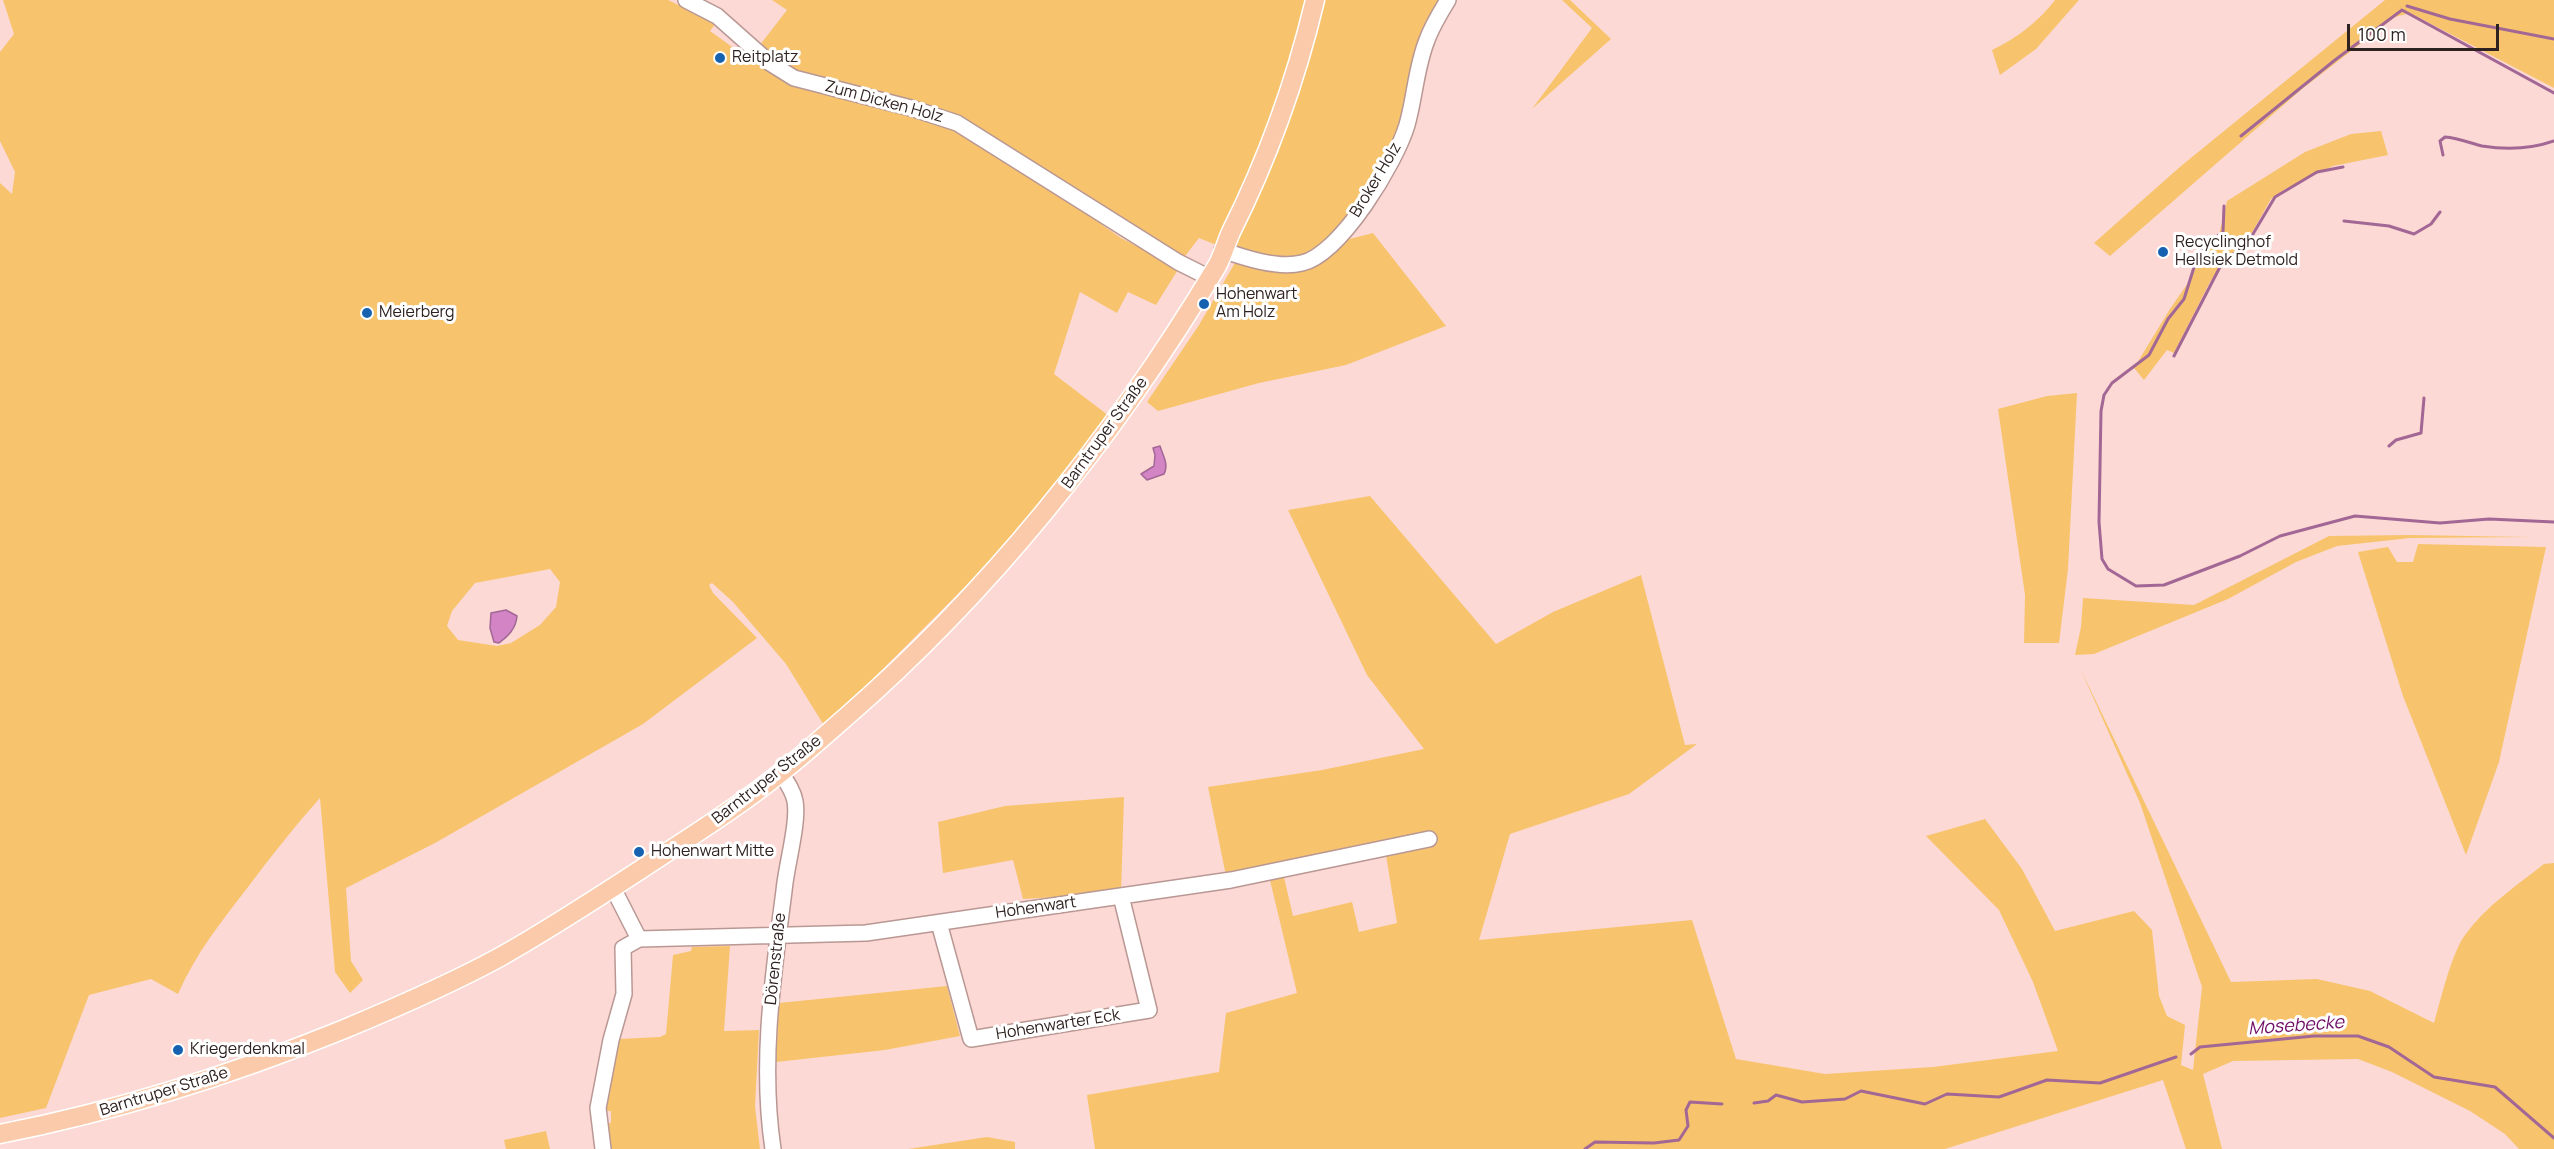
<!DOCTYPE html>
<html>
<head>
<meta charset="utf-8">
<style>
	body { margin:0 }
	#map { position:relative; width:2554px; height:1149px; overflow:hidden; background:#fcd9d5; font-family:Manrope,sans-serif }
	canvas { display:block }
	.scale { position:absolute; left:2347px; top:24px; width:152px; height:27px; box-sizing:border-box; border:3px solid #2e2220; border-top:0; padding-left:8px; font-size:18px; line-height:21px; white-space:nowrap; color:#2e2220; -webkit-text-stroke:4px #fff; paint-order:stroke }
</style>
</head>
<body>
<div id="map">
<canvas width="2554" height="1149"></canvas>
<div class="scale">100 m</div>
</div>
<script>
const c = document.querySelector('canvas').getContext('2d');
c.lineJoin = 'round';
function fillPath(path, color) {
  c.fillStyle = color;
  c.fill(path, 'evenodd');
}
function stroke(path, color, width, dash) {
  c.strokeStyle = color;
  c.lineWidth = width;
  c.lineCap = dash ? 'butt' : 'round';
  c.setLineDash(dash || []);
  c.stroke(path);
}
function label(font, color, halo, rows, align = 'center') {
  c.font = font + ' Manrope,sans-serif';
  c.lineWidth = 6;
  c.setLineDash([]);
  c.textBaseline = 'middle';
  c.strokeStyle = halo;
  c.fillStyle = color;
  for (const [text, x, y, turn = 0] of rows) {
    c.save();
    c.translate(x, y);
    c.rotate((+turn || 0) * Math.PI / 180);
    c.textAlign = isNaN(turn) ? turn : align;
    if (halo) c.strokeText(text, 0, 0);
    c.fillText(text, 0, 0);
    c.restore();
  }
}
const green = new Path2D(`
	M3,0H668L716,23L710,31L749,59L787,10L772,0H1446L1399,142L1332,241L1296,262L1234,252L1199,238L1179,264L1103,219L1102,225L1121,238L1179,268L1156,305L1128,292L1117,313L1080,292L1054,374L1113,419L996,556L825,727L786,664L733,602L712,583L709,585L713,593L757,638L643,724L435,843L346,888L351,961L363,980L350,993L335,972L320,798C295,826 271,856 248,887C221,922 196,953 178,994L151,979L89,995L46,1108L0,1118V183L12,194L15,172L0,141V52L14,34ZM550,569L560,582L556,607L540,625L511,643L497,646L458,640L447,626L452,611L475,583Z
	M1562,0H1570L1611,39L1532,109L1592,28Z
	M2055,0H2079L2036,49L2000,75L1992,50C2017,38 2038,22 2055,0Z
	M2385,0H2554V88L2410,13L2395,17L2302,89L2110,256L2094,243L2181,166Z
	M2381,131L2388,155L2333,166L2285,189L2271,199L2250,236L2224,262L2210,282L2174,353L2167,350L2144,380L2134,368L2170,309L2190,280L2198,263L2218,239L2227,201L2305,152L2351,134Z
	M1373,233L1446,326L1346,365L1259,383L1158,411L1147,402L1199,325L1236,261L1288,267L1338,242Z
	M2077,393L2068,569L2059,643H2024L2025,595L1998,409L2047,396Z
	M1370,496L1496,644L1553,612L1641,575L1685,745L1697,744L1629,794L1510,834L1479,940L1692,920L1736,1059L1825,1074L1933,1067L2058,1051L2033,982L1999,910L1926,836L1985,819L2022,869L2055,931L2134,911L2152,930L2159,996L2167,1016L2185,1025L2181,1065L2193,1070L2202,987L2140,803L2080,668L2231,982L2317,979L2370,991L2434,1023C2440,1002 2452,952 2465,935C2486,906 2516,886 2544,864L2554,863V1149H2519L2505,1134L2470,1111L2392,1072L2358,1059L2233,1061L2203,1074L2222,1149H2186L2163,1080L1945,1149H1095L1087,1095L1219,1072L1226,1013L1297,993L1269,876L1283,873L1293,916L1352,902L1359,932L1397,923L1385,849L1226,876L1208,787L1322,770L1424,749L1367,675L1288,510Z
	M2409,535L2532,537L2410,538L2337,546L2296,562L2228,599L2094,654L2075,655L2081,627L2083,598L2194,605L2329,536Z
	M2418,544L2546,547L2499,762L2466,855L2403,696L2358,552L2388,547L2397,562H2413Z
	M1124,797L1121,893L1023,899L1013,860L943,873L938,822L1005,806Z
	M730,946L724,1031L759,1030L755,1106L760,1149H608L604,1124L611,1123V1111H603L619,1039L660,1037L666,1034L673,955L691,951L692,947Z
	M947,986L960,1036L885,1050L776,1062L779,1003Z
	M546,1131L550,1149H506L504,1140Z
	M987,1137L1015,1142V1149H908Z`);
const water = new Path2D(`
	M1160,446C1163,456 1169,464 1164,474L1147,480L1141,474L1154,466L1155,455L1153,448Z
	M506,610L517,616C516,629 508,636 499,643L494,642L490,628L491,613Z`);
const stream = new Path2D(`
	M2407,6L2450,19L2554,39
	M2241,136L2335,60L2402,10L2554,93
	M2443,155L2440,141L2445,137C2458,138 2470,143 2482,146C2506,150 2531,149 2554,141
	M2224,206L2223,232L2204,246L2196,261L2184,299L2168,319L2149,355L2112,383L2104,395L2101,411L2099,522L2102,559L2108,569L2136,586L2164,585L2240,556L2280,536L2355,516L2440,523L2489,519L2554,522
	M2344,221L2389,226L2414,234L2431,224L2440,212
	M2174,356L2221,265L2250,239L2275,197L2317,172L2343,167
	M2389,446L2396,440L2421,433L2424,398
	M2191,1054L2200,1047L2314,1036H2358L2389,1047L2434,1077L2495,1087L2554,1138
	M1754,1103L1768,1101L1776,1095L1802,1102L1845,1099L1861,1091L1925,1104L1947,1094L1999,1097L2047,1080L2100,1083L2176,1057
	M1585,1149L1595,1142L1654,1143L1679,1140L1688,1126L1686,1110L1690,1102L1722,1104`);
const minor = new Path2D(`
	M686,0L717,16L770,63L794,78L911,108L957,123L1178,262L1208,277
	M1222,250C1245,258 1278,269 1302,263C1341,254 1396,162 1407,125C1415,97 1416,67 1427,40C1432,26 1440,13 1448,0
	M939,923L971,1039L1149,1010L1121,896
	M639,939L866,933L1231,880L1429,839
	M603,1149L598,1108L611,1040L624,994L623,948L639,939L613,888
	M773,1149C760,1063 773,976 784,891C786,866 799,823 795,801C793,790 786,781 780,772`);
const major = new Path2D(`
	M0,1134C117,1111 231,1075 342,1030C395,1008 449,985 500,957C548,930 594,900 640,870C673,848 707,827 739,804C777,778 812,747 846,717C994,588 1116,434 1217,266C1223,255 1226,243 1231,232C1268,158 1296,80 1315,0`);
const markers = [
	[720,58,6,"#1662b1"],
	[2163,252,6,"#1662b1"],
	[1204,304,6,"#1662b1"],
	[367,313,6,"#1662b1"],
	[639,852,6,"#1662b1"],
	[178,1050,6,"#1662b1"]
];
const poiNames = [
	["Reitplatz",732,58],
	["Recyclinghof",2175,243],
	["Hellsiek Detmold",2175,261],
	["Hohenwart",1216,295],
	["Am Holz",1216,313],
	["Meierberg",379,313],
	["Hohenwart Mitte",651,852],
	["Kriegerdenkmal",190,1050]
];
const streetNames = [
	["Zum Dicken Holz",884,102,15],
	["Broker Holz",1376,180,-59],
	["Barntruper Straße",1105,433,-54],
	["Barntruper Straße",767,780,-38],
	["Hohenwart",1036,908,-8],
	["Dörenstraße",776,959,-84],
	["Hohenwarter Eck",1058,1025,-9],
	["Barntruper Straße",164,1092,-17]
];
const waterNames = [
	["Mosebecke",2296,1026,-4]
];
fillPath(green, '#f7c46d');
fillPath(water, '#d384c5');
stroke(water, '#a26794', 1.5);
stroke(stream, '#a26794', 3);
stroke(minor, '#b99894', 18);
stroke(major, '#fff', 21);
stroke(minor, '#fff', 15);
stroke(major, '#fbcaaa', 18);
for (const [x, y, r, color] of markers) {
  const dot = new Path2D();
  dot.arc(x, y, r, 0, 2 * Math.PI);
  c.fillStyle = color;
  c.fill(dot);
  stroke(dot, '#fff', 2);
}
label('16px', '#2e2220', '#fff', poiNames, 'left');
label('16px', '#2e2220', '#fff', streetNames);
label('italic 18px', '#700f66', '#fff', waterNames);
</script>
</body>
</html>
